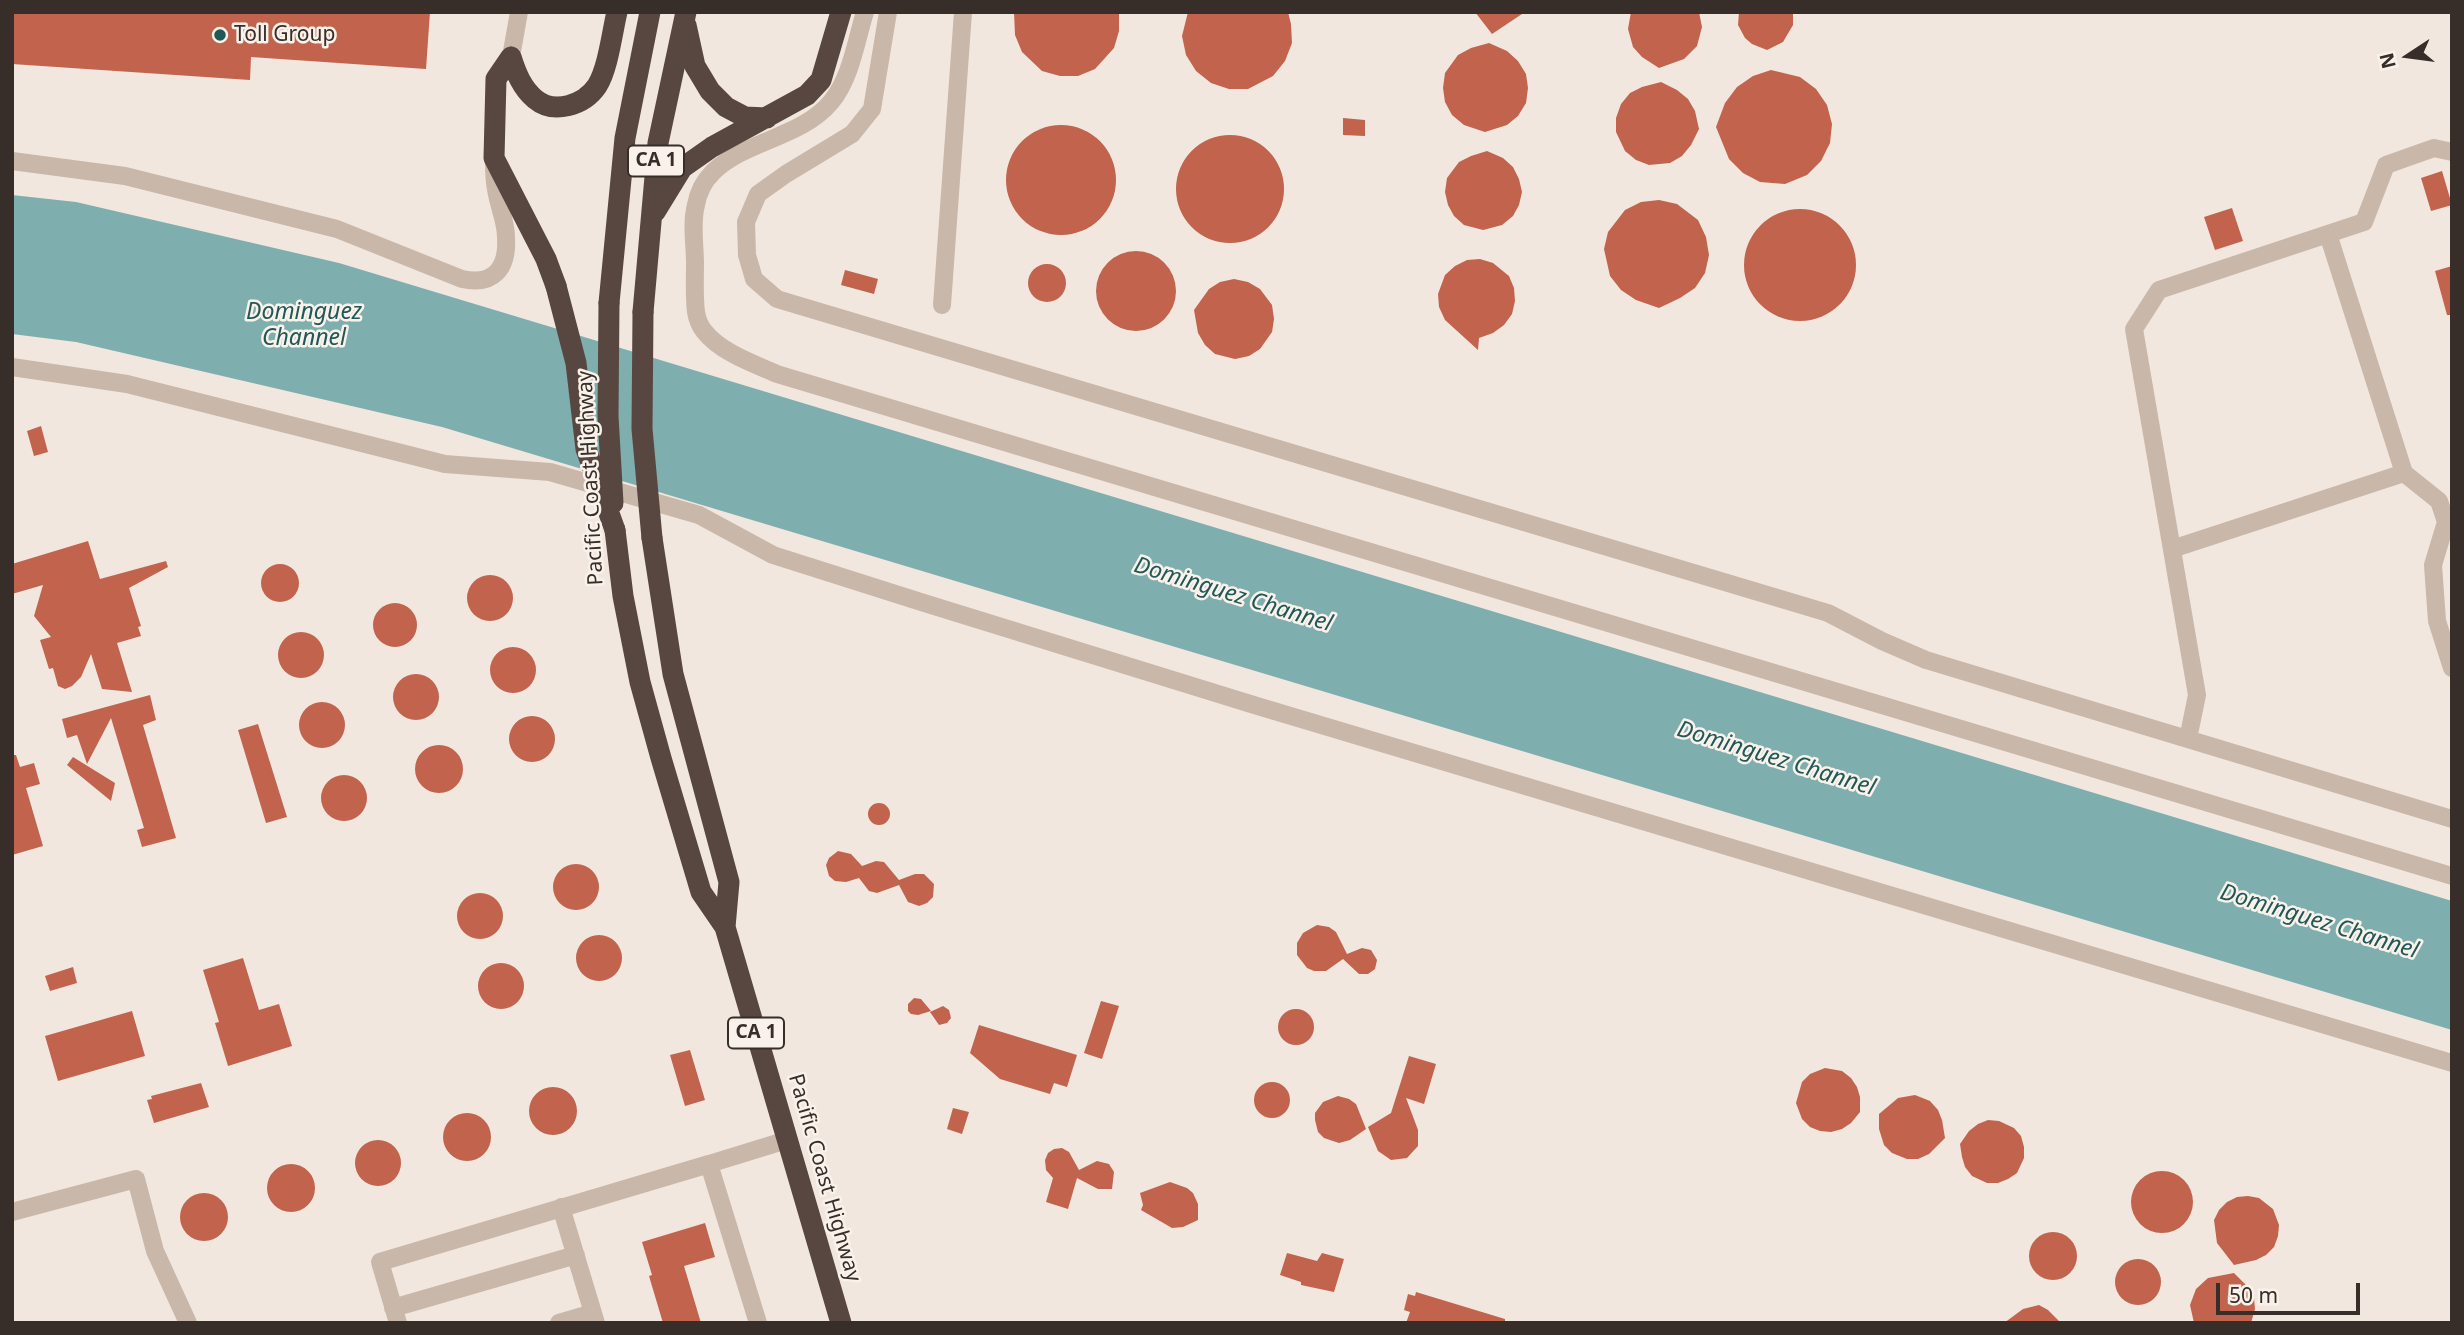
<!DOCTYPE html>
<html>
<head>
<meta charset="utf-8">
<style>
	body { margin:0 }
	#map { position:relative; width:2464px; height:1335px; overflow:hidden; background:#f2e7de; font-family:"Noto Sans",sans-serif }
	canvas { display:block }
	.frame { position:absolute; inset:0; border:14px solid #372d29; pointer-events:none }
	.north { position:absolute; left:2373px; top:21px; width:70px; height:70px; -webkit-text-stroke:5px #f9f2ea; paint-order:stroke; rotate:257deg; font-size:19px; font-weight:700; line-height:28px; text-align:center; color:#372d29 }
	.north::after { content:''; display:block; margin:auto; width:24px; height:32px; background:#372d29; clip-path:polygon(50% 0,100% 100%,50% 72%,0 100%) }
	.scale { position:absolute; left:2216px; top:1283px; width:144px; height:32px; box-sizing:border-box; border:4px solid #372d29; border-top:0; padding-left:9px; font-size:21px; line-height:24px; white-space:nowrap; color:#372d29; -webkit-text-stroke:5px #f9f2ea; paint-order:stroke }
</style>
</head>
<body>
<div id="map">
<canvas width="2464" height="1335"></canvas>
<div class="frame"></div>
<div class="north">N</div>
<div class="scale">50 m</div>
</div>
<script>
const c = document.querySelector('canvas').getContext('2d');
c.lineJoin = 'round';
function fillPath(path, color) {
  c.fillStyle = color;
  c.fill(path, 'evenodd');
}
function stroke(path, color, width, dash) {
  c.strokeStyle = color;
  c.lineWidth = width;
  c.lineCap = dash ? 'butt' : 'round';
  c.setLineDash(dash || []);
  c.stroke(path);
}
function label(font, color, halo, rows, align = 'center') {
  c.font = font + ' "Noto Sans",sans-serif';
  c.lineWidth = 5;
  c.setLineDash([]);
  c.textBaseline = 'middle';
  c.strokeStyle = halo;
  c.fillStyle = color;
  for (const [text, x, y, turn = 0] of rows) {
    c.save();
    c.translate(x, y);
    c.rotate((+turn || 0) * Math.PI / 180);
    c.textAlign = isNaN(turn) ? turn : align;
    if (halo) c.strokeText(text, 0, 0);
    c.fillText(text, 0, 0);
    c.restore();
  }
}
const water = new Path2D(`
	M12,195L76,202L339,263L2452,901V1030L442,427L76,342L12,334Z`);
const building = new Path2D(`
	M12,12H430L426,69L251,57L250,80L12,64Z
	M1014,12H1119V31L1114,48L1095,69L1078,76H1060L1042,71L1022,52L1015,35Z
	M1188,12H1288L1291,24L1292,43L1285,61L1273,76L1248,89H1229L1211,83L1196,71L1186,55L1182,36Z
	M1475,12H1525L1492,34Z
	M1631,12H1699L1702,27L1697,46L1684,59L1659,68L1642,57L1633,47L1628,29Z
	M1739,12H1793V25L1783,42L1767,50L1752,44L1745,38L1738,25Z
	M1489,43L1507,51L1518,61L1526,74L1528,88L1526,103L1518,116L1507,125L1485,132L1464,125L1452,115L1445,102L1443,88L1445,73L1458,55L1471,48Z
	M1771,70L1800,77L1816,89L1827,105L1832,124L1830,143L1821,161L1807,175L1785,184L1760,182L1743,173L1729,159L1716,127L1725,103L1737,87L1753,76Z
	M1661,82L1677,90L1688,99L1695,111L1699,129L1691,145L1682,156L1670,163L1649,165L1636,160L1625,151L1616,132V118L1621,104L1630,93L1642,87Z
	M1343,118L1365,120V136L1343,135Z
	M1006 180a55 55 0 1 1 110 0a55 55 0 1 1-110 0Z
	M1176 189a54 54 0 1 1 108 0a54 54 0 1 1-108 0Z
	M1487,151L1503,158L1513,167L1519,179L1522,192L1519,205L1513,216L1502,225L1483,230L1464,225L1454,216L1448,205L1445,192L1447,178L1459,162L1471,156Z
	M2442,171L2452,205L2431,211L2421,178Z
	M1659,200L1677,204L1698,220L1706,237L1709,255L1705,273L1695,288L1680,298L1659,308L1636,300L1621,290L1610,276L1604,249L1608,232L1625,210L1641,202Z
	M2232,208L2243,241L2215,250L2204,217Z
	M1744 265a56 56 0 1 1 112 0a56 56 0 1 1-112 0Z
	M1096 291a40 40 0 1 1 80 0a40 40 0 1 1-80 0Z
	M1480,259L1493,263L1509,276L1514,288L1515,301L1512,314L1504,325L1493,333L1479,338L1478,350L1445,320L1439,307L1438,294L1445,275L1455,266L1467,260Z
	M1028 283a19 19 0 1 1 38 0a19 19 0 1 1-38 0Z
	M2452,266V315H2447L2435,271Z
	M845,270L878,279L874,294L841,285Z
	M1234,279L1248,282L1260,289L1272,305L1274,319L1272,332L1260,349L1249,356L1235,359L1215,354L1205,345L1198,333L1194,310L1209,289L1220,282Z
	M41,426L48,452L34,456L27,431Z
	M88,541L100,579L166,561L168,567L129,588L141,626L138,627L141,636L117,643L132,692L102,689L91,654L81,677L72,686L65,689L58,686L53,668L49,669L40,640L51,637L34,616L43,585L12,594V564Z
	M261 583a19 19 0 1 1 38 0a19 19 0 1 1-38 0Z
	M467 598a23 23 0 1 1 46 0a23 23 0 1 1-46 0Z
	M373 625a22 22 0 1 1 44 0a22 22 0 1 1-44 0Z
	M278 655a23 23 0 1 1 46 0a23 23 0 1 1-46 0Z
	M490 670a23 23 0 1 1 46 0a23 23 0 1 1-46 0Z
	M393 697a23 23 0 1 1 46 0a23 23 0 1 1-46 0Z
	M150,695L156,720L143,725L176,838L142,847L137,830L144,828L111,718L87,764L77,735L67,738L62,719Z
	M299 725a23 23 0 1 1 46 0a23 23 0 1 1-46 0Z
	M509 739a23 23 0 1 1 46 0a23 23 0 1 1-46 0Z
	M258,724L287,817L266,823L238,730Z
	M415 769a24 24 0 1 1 48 0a24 24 0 1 1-48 0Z
	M12,755H16L20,767L34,763L40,784L26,788L43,846L12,855Z
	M73,757L115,783L111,801L67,765Z
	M321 798a23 23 0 1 1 46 0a23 23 0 1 1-46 0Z
	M868 814a11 11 0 1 1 22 0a11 11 0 1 1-22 0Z
	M838,851L851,854L862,866L876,861L884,862L899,880L915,874H924L934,884L933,897L927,903L919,906L908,902L899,885L877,893L869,891L859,878L846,882L835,881L829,876L826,865L829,858Z
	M553 887a23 23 0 1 1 46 0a23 23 0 1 1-46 0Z
	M457 916a23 23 0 1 1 46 0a23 23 0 1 1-46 0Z
	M1317,925L1329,927L1336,932L1347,954L1362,948L1371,950L1377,960L1375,969L1368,974H1359L1343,959L1326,971H1314L1307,968L1297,955V943L1303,933Z
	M576 958a23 23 0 1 1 46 0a23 23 0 1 1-46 0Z
	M243,958L259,1010L279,1004L292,1046L228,1066L215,1023L219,1022L203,970Z
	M478 986a23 23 0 1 1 46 0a23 23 0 1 1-46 0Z
	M73,967L77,983L50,991L45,976Z
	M914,998L921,999L931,1011L918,1015L911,1014L908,1011V1004Z
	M1101,1001L1119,1006L1102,1059L1084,1053Z
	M943,1006L949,1010L951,1018L947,1023L939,1025L930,1012Z
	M1278 1027a18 18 0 1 1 36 0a18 18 0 1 1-36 0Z
	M132,1011L145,1056L58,1081L45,1036Z
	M979,1025L1077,1055L1067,1087L1054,1083L1050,1094L1000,1079L970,1053Z
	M690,1050L705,1100L685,1106L670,1055Z
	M1409,1056L1436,1064L1424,1104L1406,1098L1418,1130V1146L1407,1158L1391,1160L1378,1151L1368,1127L1391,1113Z
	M1825,1068L1842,1071L1851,1078L1857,1087L1860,1097V1112L1851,1123L1842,1129L1831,1132L1820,1131L1810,1127L1802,1119L1796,1103L1802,1082L1810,1074Z
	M1254 1100a18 18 0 1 1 36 0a18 18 0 1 1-36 0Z
	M201,1083L209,1107L154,1123L147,1100L152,1099L151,1096Z
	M529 1111a24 24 0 1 1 48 0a24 24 0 1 1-48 0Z
	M1915,1095L1930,1101L1938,1110L1942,1120L1945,1138L1929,1154L1918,1159H1907L1892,1153L1884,1145L1879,1129V1114L1898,1098Z
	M1338,1096L1349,1099L1356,1104L1366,1129L1350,1140L1339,1143L1324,1138L1318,1132L1315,1120V1113L1323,1102Z
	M953,1108L969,1112L962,1134L947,1129Z
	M443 1137a24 24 0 1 1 48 0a24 24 0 1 1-48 0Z
	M1988,1120L1999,1121L2014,1128L2021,1136L2024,1147V1158L2017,1173L2008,1179L1998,1183H1987L1972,1176L1965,1167L1962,1157L1960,1144L1969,1131L1978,1124Z
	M355 1163a23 23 0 1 1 46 0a23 23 0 1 1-46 0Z
	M1054,1149L1062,1148L1069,1152L1079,1170L1097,1161L1109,1164L1114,1172L1112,1189H1098L1077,1178L1068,1209L1046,1202L1053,1178L1046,1170L1045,1160L1048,1153Z
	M267 1188a24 24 0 1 1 48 0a24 24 0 1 1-48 0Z
	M2131 1202a31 31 0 1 1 62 0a31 31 0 1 1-62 0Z
	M1170,1182L1187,1188L1193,1193L1198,1204V1220L1183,1227L1172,1228L1141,1210L1143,1205L1140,1193Z
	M180 1217a24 24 0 1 1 48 0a24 24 0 1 1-48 0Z
	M2248,1196L2259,1198L2273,1209L2279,1225L2278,1236L2274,1247L2266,1255L2256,1260L2234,1265L2217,1243L2214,1220L2219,1210L2227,1202L2237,1197Z
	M705,1223L715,1257L684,1266L701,1323H663L649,1276L652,1275L642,1242Z
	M2029 1256a24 24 0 1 1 48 0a24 24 0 1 1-48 0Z
	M1287,1253L1317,1261L1322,1253L1344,1259L1334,1292L1301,1285V1282L1280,1275Z
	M2115 1282a23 23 0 1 1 46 0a23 23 0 1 1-46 0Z
	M2234,1273L2249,1288L2254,1298L2255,1309L2251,1323H2194L2190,1305L2196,1289L2208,1278Z
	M1416,1292L1505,1319V1323H1406L1410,1312L1404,1310L1408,1294L1415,1296Z
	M2039,1305L2048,1310L2061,1323H2004L2023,1309Z`);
const minor = new Path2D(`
	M865,12C856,41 851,78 831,102C801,138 746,140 713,172C704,181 698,193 696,205C691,223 695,245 695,264C695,279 694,296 696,312C697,318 700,326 704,331C720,352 754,364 777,374L2452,876
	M888,12L872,109L852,134L786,174L758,194L746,222L747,255L754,279L777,299L1828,613L1882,641L1926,660L2452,819
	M511,57L519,12
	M12,161L125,176L337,229L462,279C494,286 508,268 506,237C506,221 498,205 496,189C494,180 494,170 494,161
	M942,305L963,12
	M12,367L127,384L445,464L550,472L699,515L773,555L921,602L1254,705L2452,1063
	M2404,473L2439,501L2446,522L2433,565L2437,621L2452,668
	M2172,549L2404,473L2328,234
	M2188,739L2197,695L2134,329L2159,290L2364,222L2386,165L2434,148L2452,152
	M561,1207L596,1323
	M12,1212L136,1179L155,1251L188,1323
	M393,1308L576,1255
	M398,1323L380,1262L709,1164
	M559,1323L593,1313
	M758,1323L709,1164L787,1140`);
const highway = new Path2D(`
	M686,25L695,66L710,91L726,107L745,117L767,118
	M511,57L496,79L494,158L546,259L556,286
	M511,57C516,73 522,88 535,99C554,115 584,105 597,86C608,69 612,33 617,12
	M655,212L682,168L712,147L807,95L821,80L841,12
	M609,303L625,138L650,12
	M643,312L658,143L686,12
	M615,530L623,596L640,682L661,758L701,892L725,927L841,1323
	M652,538L673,674L729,882L725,927`);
const highwayBridge = new Path2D(`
	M556,286L576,363L586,449L615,530
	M609,303L608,416L613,503
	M643,312L642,429L652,538`);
const markers = [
	[220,35,7,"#205757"]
];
const shields = [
	[656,161,56],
	[756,1033,56]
];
const shieldNames = [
	["CA 1",656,161],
	["CA 1",756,1033]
];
const poiNames = [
	["Toll Group",234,35]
];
const streetNames = [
	["Pacific Coast Highway",591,478,-93],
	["Pacific Coast Highway",824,1178,74]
];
const waterNames = [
	["Dominguez",304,312],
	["Channel",304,338],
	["Dominguez Channel",1233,595,17],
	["Dominguez Channel",1776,759,17],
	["Dominguez Channel",2319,922,17]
];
fillPath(water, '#7eaead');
fillPath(building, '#c1634d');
stroke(minor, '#c9b7aa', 18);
stroke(highway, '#584741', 21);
stroke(highwayBridge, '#584741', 21);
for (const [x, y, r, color] of markers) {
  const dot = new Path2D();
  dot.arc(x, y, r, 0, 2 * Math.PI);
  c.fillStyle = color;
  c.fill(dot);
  stroke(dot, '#f9f2ea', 2.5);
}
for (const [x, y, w] of shields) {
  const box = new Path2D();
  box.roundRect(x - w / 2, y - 15.5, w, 31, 5);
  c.fillStyle = '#f9f2ea';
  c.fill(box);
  stroke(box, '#372d29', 2);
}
label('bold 19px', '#372d29', null, shieldNames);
label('21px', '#372d29', '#f9f2ea', poiNames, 'left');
label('21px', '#372d29', '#f9f2ea', streetNames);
label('italic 23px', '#205757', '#f9f2ea', waterNames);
</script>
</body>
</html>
